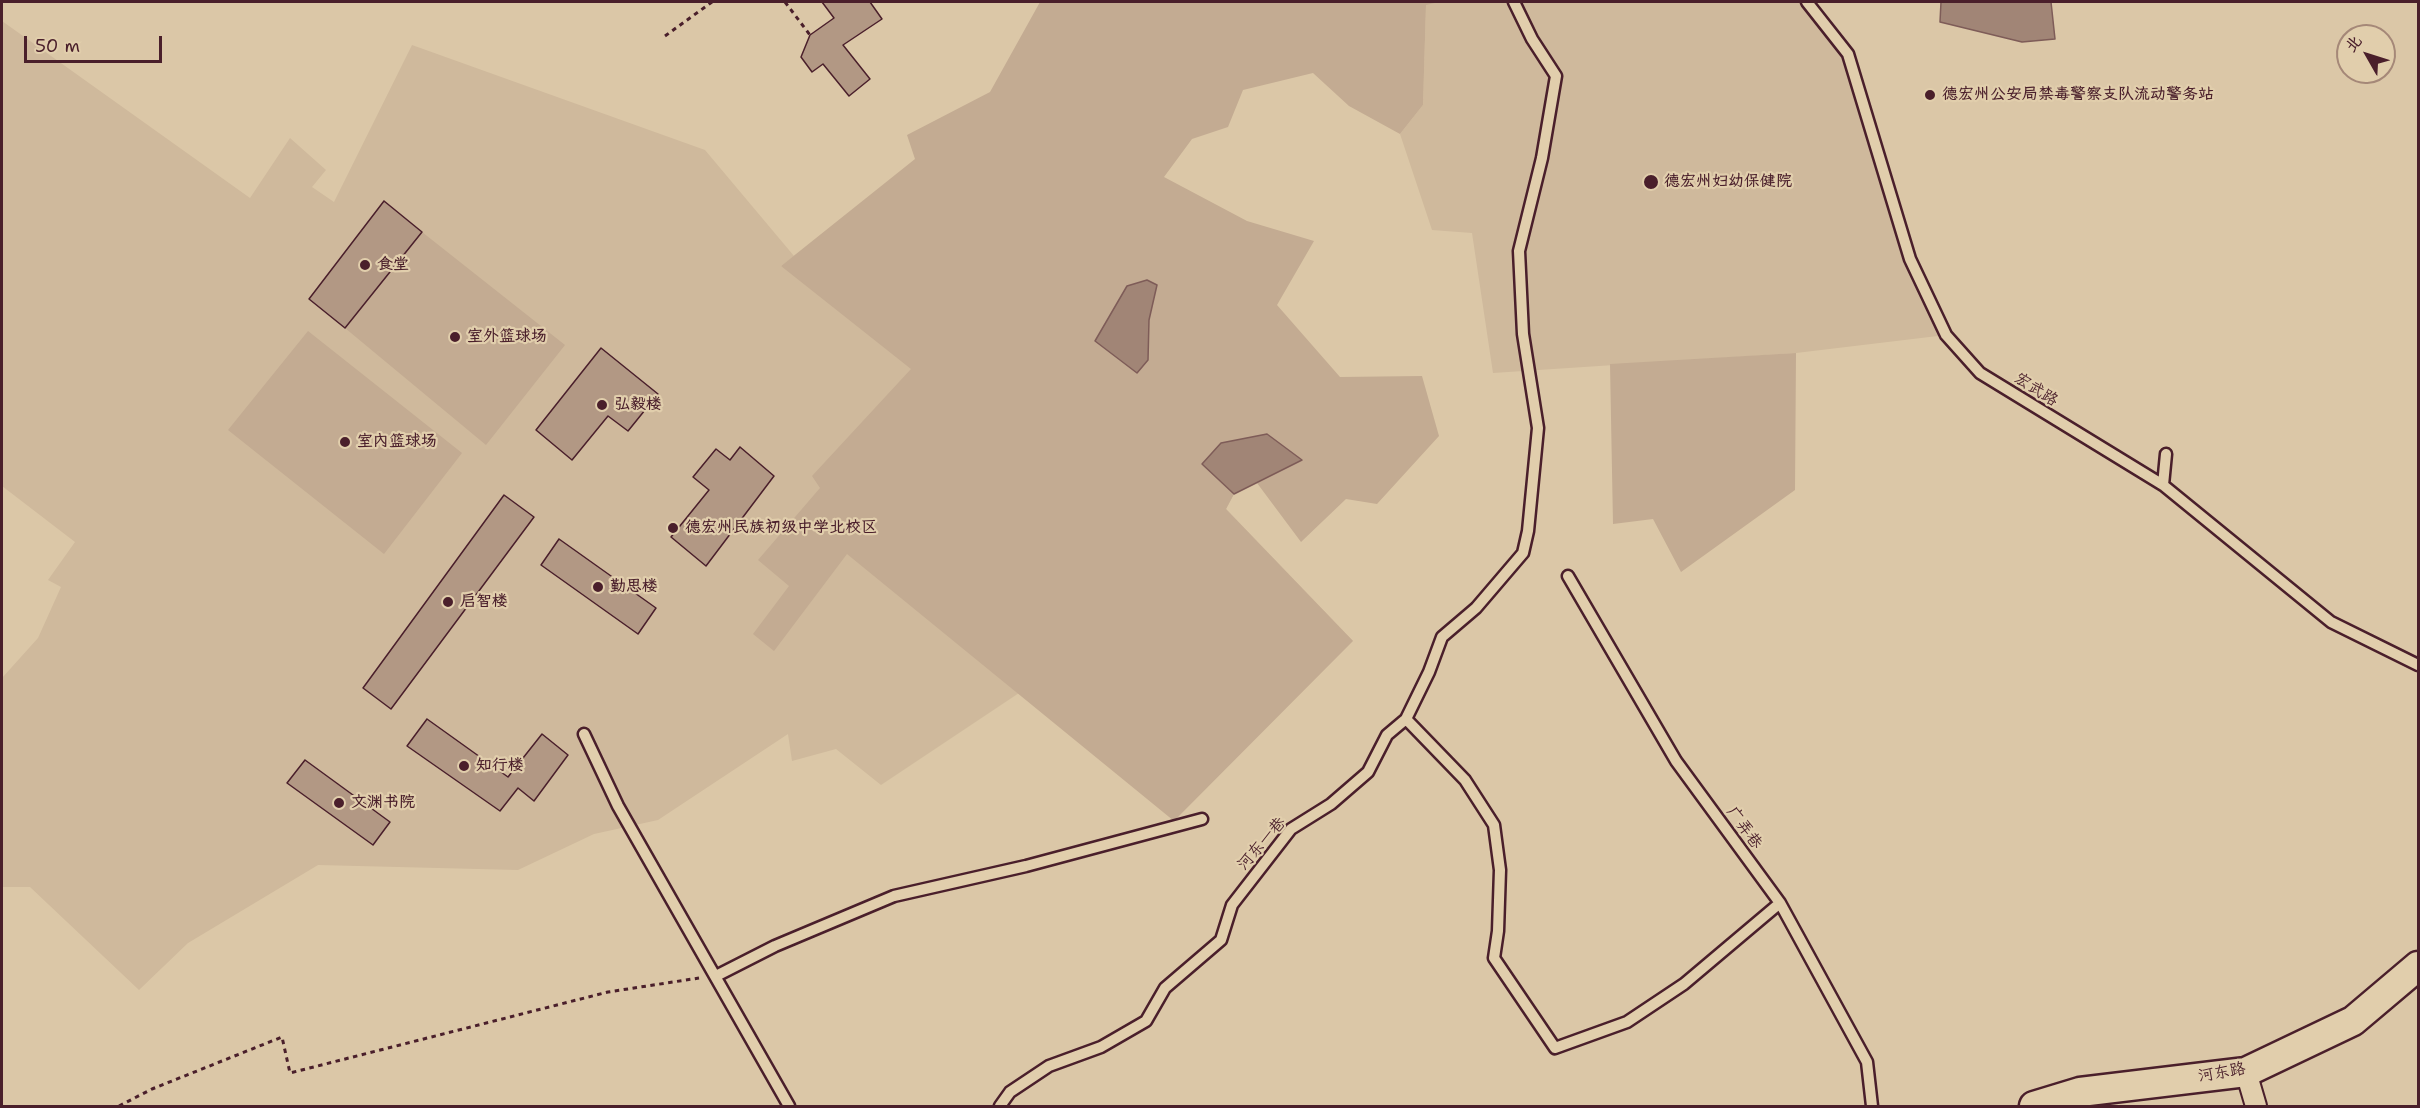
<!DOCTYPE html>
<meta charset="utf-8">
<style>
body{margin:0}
#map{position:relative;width:2420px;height:1108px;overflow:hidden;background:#dbc7a7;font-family:"Shantell Sans","LXGW WenKai TC",sans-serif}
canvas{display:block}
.frame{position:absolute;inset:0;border:3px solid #4a1f2b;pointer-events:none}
.north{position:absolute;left:2336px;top:24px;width:60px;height:60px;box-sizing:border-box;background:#e1ceac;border:2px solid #a58878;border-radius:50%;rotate:309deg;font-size:16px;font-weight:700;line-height:24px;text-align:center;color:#4a1f2b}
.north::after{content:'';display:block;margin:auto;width:21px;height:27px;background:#4a1f2b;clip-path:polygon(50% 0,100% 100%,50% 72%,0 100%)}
.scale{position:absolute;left:24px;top:36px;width:138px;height:27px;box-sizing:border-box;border:3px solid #4a1f2b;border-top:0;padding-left:8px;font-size:18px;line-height:21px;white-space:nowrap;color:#4a1f2b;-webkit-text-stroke:4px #e1ceac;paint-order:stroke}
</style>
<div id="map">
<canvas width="2420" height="1108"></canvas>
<div class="frame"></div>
<div class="north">北</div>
<div class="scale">50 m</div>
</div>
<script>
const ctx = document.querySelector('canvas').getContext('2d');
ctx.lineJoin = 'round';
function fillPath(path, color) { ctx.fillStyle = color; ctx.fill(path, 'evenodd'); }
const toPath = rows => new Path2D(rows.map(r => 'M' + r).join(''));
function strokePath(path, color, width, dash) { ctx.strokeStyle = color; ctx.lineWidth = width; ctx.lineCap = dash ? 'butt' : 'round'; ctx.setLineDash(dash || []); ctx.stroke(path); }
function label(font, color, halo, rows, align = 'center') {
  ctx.font = font + ' "Shantell Sans","LXGW WenKai TC",sans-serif'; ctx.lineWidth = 4.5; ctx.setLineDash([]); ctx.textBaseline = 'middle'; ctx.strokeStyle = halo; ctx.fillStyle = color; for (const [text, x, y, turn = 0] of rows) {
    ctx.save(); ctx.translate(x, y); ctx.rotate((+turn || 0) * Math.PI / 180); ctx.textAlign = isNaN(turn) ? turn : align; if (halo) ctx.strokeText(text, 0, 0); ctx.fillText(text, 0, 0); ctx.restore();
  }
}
const built = toPath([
 [1439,2,1807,2,1848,54,1910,259,1946,335,1796,353,1493,373,1472,233,1432,230,1400,134,1423,105,1426,4],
 [2,21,250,198,290,138,326,170,312,187,334,202,412,45,705,150,794,256,781,266,1074,343,1234,494,1226,509,1353,641,1019,693,881,785,836,749,792,761,788,734,658,820,594,834,518,870,318,865,188,943,139,990,30,887,2,887,2,678,38,638,61,587,48,580,75,542,2,486]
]);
const green = toPath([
 [1040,2,1439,2,1426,5,1423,105,1400,134,1349,106,1313,73,1243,90,1228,127,1192,139,1164,177,1247,221,1314,241,1277,305,1340,377,1422,376,1439,436,1377,504,1346,499,1301,542,1257,483,1301,459,1267,434,1203,464,1234,494,1226,509,1353,641,1174,821,847,554,774,651,753,634,789,586,758,560,820,488,812,476,911,369,781,266,915,159,907,135,990,92],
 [422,232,565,345,486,445,345,328],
 [308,331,462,453,384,554,228,430],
 [1796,353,1795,490,1681,572,1653,519,1613,524,1610,364]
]);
const water = toPath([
 [1941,2,2051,2,2055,39,2022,42,1940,22,1941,2],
 [1147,280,1157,285,1149,320,1148,360,1137,373,1095,341,1127,286,1147,280],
 [1267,434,1302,460,1234,494,1202,464,1221,443,1267,434]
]);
const building = toPath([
 [822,2,870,2,882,19,843,45,870,79,849,96,823,64,812,72,801,57,810,35,834,18,822,2],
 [384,201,422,232,345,328,309,299,384,201],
 [601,348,658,394,628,431,608,416,572,460,536,430,601,348],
 [740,447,774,476,706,566,671,537,709,490,693,477,716,449,730,460,740,447],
 [504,495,534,517,391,709,363,688,504,495],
 [559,539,656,608,638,634,541,565,559,539],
 [427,719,508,777,542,734,568,755,534,801,518,788,500,811,407,746,427,719],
 [305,760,390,822,373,845,287,783,305,760]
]);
const path = toPath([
 [785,2,810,35],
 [665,36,712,2],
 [119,1106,152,1089,282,1037,290,1073,608,992,699,978]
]);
const service = toPath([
 [1807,2,1848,54,1910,259,1946,335,1980,373,2163,485,2331,622,2418,665],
 [2163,485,2166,454],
 [1568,576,1676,761,1780,903,1867,1062,1872,1106],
 [1406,719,1465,780,1494,825,1500,870,1498,931,1494,958,1555,1048,1627,1022,1684,984,1780,903],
 [584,734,618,806,789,1106],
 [716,976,775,946,894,896,1026,866,1202,819],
 [1000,1106,1010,1092,1049,1066,1101,1047,1146,1021,1165,988,1221,940,1232,905,1291,829,1331,804,1368,772,1387,735,1406,719,1429,672,1442,637,1476,608,1523,553,1528,531,1538,428,1523,334,1519,251,1542,158,1556,76,1532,39,1514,2]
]);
const minor = toPath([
 [2246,1072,2256,1106]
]);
const secondary = toPath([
 [2034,1106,2080,1092,2246,1072,2353,1021,2418,966]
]);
const markers = [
 [1930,95,6,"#4a1f2b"],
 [1651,182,8,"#4a1f2b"],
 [365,265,6,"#4a1f2b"],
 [455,337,6,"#4a1f2b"],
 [602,405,6,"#4a1f2b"],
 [345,442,6,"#4a1f2b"],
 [673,528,6,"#4a1f2b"],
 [598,587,6,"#4a1f2b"],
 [448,602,6,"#4a1f2b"],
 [464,766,6,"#4a1f2b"],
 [339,803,6,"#4a1f2b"]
];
const poiNames = [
 ["德宏州公安局禁毒警察支队流动警务站",1942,95],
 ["德宏州妇幼保健院",1664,182],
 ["食堂",377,265],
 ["室外篮球场",467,337],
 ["弘毅楼",614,405],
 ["室内篮球场",357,442],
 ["德宏州民族初级中学北校区",685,528],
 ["勤思楼",610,587],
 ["启智楼",460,602],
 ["知行楼",476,766],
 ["文渊书院",351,803]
];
const streetNames = [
 ["宏武路",2036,390,32],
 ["广弄巷",1744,828,54],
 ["河东一巷",1262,844,-49],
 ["河东路",2222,1073,-10]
];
fillPath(built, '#cfb99c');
fillPath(green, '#c3ab92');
fillPath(water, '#a18576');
strokePath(water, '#7e5c58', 1.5);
fillPath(building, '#b29884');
strokePath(building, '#4a1f2b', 1.5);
strokePath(service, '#4a1f2b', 15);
strokePath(minor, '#4a1f2b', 24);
strokePath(secondary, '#4a1f2b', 33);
strokePath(path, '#4a1f2b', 3, [4.5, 4.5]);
strokePath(service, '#e1ceac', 10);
strokePath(minor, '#e1ceac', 20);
strokePath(secondary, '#e1ceac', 28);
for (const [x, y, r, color] of markers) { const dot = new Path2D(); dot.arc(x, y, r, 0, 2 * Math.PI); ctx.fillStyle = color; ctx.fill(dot); strokePath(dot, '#e1ceac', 2); }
label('bold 16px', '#4a1f2b', '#e1ceac', poiNames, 'left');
label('16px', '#4a1f2b', '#e1ceac', streetNames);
</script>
